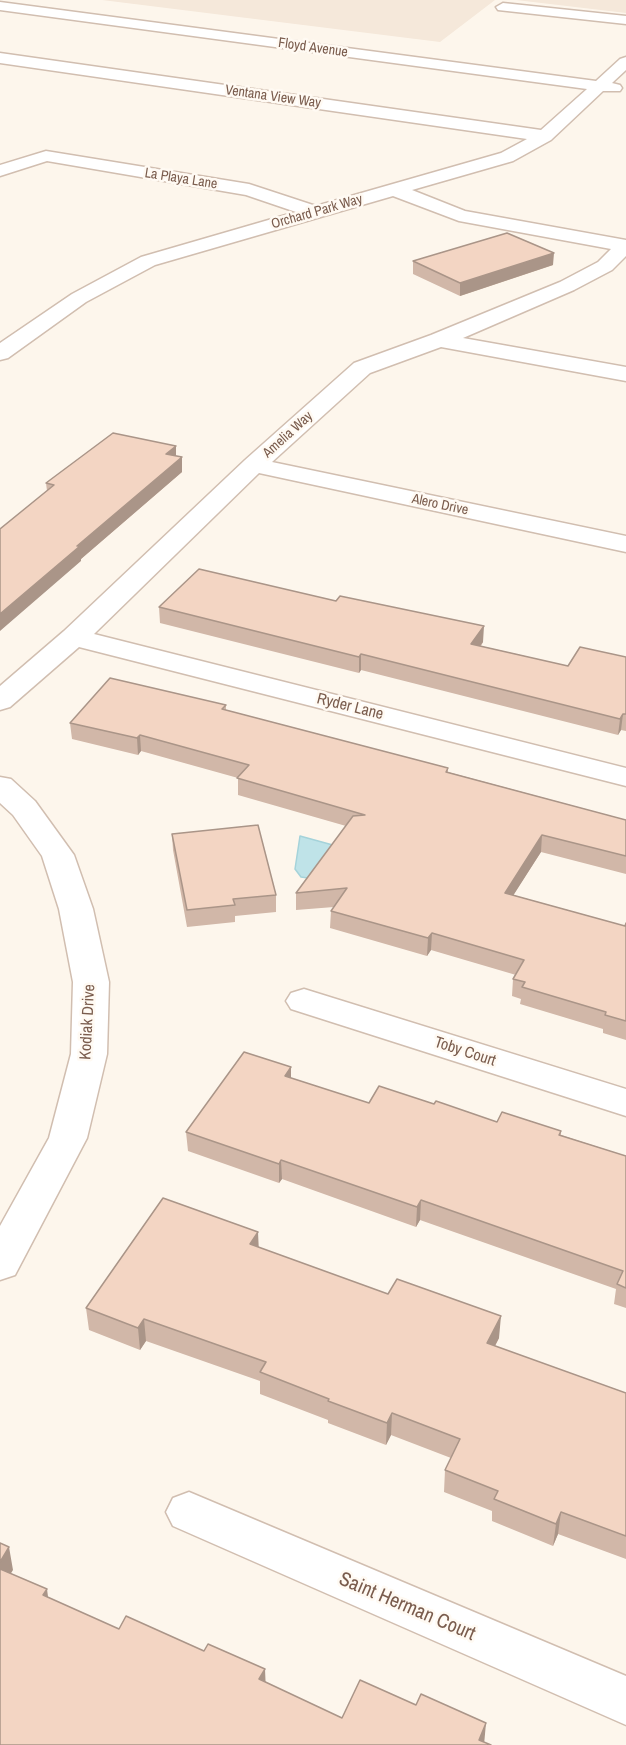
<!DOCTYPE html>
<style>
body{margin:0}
canvas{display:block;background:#fdf6ec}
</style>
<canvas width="626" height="1745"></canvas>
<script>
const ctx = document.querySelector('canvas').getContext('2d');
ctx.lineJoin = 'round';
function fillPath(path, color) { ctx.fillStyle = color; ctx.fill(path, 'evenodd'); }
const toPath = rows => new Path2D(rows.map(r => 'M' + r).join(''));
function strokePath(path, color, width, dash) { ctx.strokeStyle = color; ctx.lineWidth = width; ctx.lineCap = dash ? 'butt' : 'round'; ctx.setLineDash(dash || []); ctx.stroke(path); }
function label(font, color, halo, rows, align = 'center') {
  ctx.font = font + ' "Archivo Narrow",sans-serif'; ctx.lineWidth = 5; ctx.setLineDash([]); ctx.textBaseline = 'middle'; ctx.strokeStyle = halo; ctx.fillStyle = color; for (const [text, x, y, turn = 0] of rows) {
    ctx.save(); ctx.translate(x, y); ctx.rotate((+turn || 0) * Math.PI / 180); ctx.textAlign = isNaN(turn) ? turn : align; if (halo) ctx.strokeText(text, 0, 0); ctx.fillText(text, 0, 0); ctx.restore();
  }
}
const residential = toPath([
 [102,0,495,0,440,42],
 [516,0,626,0,626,13]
]);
const water = toPath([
 [300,836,340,847,315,879,301,877,295,869,300,836]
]);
const minor = toPath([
 [0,2,596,81,620,59,626,57,626,70,612,83,620,85,622,88,620,91,603,91,551,140,513,161,412,190,465,211,626,240,626,256,612,270,574,290,463,338,626,367,626,381,441,347,370,373,272,462,626,536,626,552,259,473,94,634,626,768,626,786,79,647,10,707,0,710,0,686,64,631,245,460,354,363,431,335,560,282,598,262,611,249,459,221,393,196,155,265,86,302,8,358,0,360,0,343,72,294,141,257,296,212,246,195,47,161,0,176,0,165,46,151,249,184,316,206,501,153,527,139,0,63,0,53,541,130,587,89,0,10,0,2],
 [503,3,626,16,626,24,498,10,496,7,503,3],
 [0,777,11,779,35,801,74,855,93,909,109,982,107,1054,87,1138,15,1275,0,1280,0,1226,49,1138,71,1054,73,982,59,909,42,856,13,815,0,803,0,777],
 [304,989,626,1089,626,1116,291,1009,286,1001,291,993,304,989],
 [189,1492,626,1676,626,1725,173,1526,166,1512,173,1498,189,1492]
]);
const wall = toPath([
 [413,261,553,265,460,296,413,274],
 [176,446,176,456,182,457,182,472,81,559,81,561,47,491,46,483],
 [159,607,483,642,481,646,568,666,626,657,626,731,621,730,618,735,361,670,359,673,160,623],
 [226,705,226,710,448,768,448,772,626,820,626,874,541,852,513,895,625,926,626,923,626,1040,603,1033,603,1029,520,1004,521,999,512,996,513,979,516,975,431,950,427,956,330,928,331,911,334,907,296,910,296,893,346,826,238,795,238,778,141,751,138,755,72,739,70,723],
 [172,834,276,895,276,912,235,916,235,922,187,927,173,850],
 [291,1078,369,1103,434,1104,497,1122,561,1131,561,1135,626,1156,626,1308,614,1304,616,1289,420,1220,416,1227,282,1179,279,1183,188,1151,186,1132],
 [258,1232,258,1247,499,1338,495,1346,626,1393,626,1559,558,1534,553,1546,492,1521,492,1511,444,1492,445,1470,451,1458,391,1435,386,1445,328,1423,328,1420,260,1394,260,1381,146,1341,140,1350,89,1330,86,1308]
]);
const shadedWall = toPath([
 [554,253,553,265,460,296,460,283],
 [176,446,176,460,166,454],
 [182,457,182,472,81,559,81,561,0,631,0,614,77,546],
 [484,626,483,642,470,659,471,644],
 [361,654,361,670,359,673,359,657],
 [623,714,621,730,618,735,620,719],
 [140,735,141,751,138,755,137,738],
 [542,835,541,852,504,910,505,893],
 [432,933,431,950,427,956,428,938],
 [291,1067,291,1086,285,1076],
 [281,1160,282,1179,279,1183,279,1164],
 [421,1200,420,1220,416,1227,417,1207],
 [258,1232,259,1253,250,1244],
 [501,1316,499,1338,485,1365,487,1343],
 [144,1319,146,1341,140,1350,138,1328],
 [392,1413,391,1435,386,1445,387,1423],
 [561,1512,558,1534,553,1546,556,1524],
 [9,1547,13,1570,0,1591,0,1562],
 [47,1589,50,1612,43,1595],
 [265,1669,266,1692,259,1679],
 [486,1723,484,1745,479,1740]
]);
const building = toPath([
 [507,233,554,253,460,283,413,261,507,233],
 [113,433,176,446,166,454,182,457,77,546,80,546,0,614,0,529,54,485,46,483,113,433],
 [199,569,336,601,340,596,484,626,471,644,568,666,580,647,626,657,626,714,623,714,620,719,361,654,359,657,159,607,199,569],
 [110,678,226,705,222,709,448,768,446,772,626,820,626,856,542,835,505,893,625,926,626,923,626,1021,605,1015,606,1012,522,987,525,982,513,979,524,960,432,933,428,938,331,911,347,888,296,893,353,816,365,815,237,778,249,765,140,735,137,738,70,723,110,678],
 [258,825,276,895,233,899,235,905,187,910,172,834,258,825],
 [244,1052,291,1067,285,1076,369,1103,379,1086,434,1104,436,1101,497,1122,502,1112,561,1131,559,1135,626,1156,626,1288,617,1284,623,1271,421,1200,417,1207,281,1160,279,1164,186,1132,244,1052],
 [163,1198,258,1232,250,1244,388,1294,397,1279,501,1316,487,1343,626,1393,626,1536,561,1512,556,1524,494,1499,498,1491,445,1470,460,1439,392,1413,387,1423,328,1401,329,1399,260,1372,266,1362,144,1319,138,1328,86,1308,163,1198],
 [0,1543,9,1547,0,1562,0,1543],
 [0,1569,47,1589,43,1595,119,1629,126,1616,204,1651,208,1644,265,1669,259,1679,342,1718,360,1680,416,1705,421,1694,486,1723,479,1740,491,1745,0,1745,0,1569]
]);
const farStreetnames = [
 ["Floyd Avenue",313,48,8],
 ["Ventana View Way",273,97,8],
 ["La Playa Lane",181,179,9],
 ["Orchard Park Way",317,212,-16],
 ["Amelia Way",288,435,-42],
 ["Alero Drive",440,505,12]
];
const streetNames = [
 ["Ryder Lane",350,707,14],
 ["Kodiak Drive",88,1022,-87],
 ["Toby Court",465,1052,18]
];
const nearStreetnames = [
 ["Saint Herman Court",407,1607,23]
];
fillPath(residential, '#f5e8da');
fillPath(water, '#bfe3e8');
strokePath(water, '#a5d3da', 1.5);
strokePath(minor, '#d1beb0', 3);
fillPath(minor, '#fff');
fillPath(wall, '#d1b7a8');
fillPath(shadedWall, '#aa9588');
fillPath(building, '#f3d5c3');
strokePath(building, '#aa9588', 1.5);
label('14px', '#7a5c4d', '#fffaf3', farStreetnames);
label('16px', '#7a5c4d', '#fffaf3', streetNames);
label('20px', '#7a5c4d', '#fffaf3', nearStreetnames);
</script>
